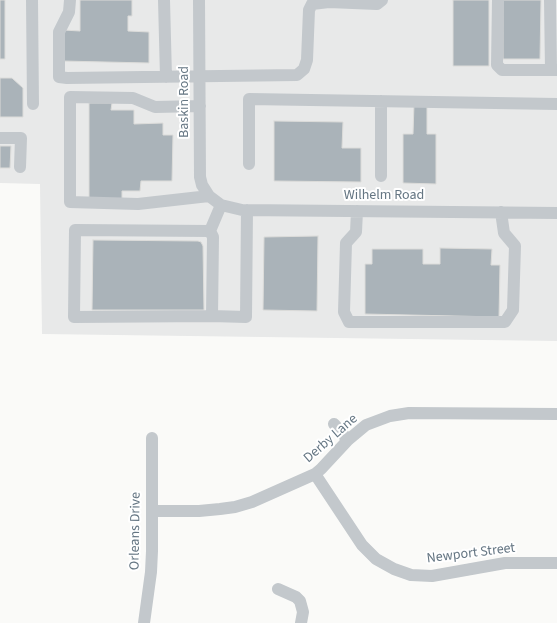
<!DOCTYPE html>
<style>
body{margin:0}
canvas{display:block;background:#fafaf8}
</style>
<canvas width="557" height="623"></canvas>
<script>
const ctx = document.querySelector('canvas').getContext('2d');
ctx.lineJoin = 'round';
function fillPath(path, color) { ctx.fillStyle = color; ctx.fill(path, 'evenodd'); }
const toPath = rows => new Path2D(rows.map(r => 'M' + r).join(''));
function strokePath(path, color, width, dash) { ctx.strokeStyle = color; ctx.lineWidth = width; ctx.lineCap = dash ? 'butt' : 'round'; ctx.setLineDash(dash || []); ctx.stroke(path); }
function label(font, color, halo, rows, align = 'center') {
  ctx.font = font + ' "Source Sans 3",sans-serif'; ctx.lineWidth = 4; ctx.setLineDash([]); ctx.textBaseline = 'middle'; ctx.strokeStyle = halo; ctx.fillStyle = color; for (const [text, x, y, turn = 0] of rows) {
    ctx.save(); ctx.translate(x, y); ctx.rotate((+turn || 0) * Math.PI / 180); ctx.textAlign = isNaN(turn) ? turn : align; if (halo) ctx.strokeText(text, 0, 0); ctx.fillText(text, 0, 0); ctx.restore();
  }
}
const built = toPath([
 [0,0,557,0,557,341,42,334,40,184,0,183]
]);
const building = toPath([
 [0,0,5,0,5,59,0,59,0,0],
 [80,0,132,0,132,16,128,16,128,31,149,32,149,63,62,61,63,30,80,31,80,0],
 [453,0,489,0,489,66,453,66,453,0],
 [503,0,541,0,540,59,503,59,503,0],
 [0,78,12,78,23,88,23,117,0,117,0,78],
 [89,103,112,103,111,110,134,110,134,124,163,123,163,135,173,135,172,181,141,181,140,191,122,191,122,199,89,199,89,103],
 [414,104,427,104,427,134,436,134,436,184,403,183,403,134,413,134,414,104],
 [274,121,343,122,342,148,361,148,361,182,274,181,274,121],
 [0,146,11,146,10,168,0,168,0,146],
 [318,236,317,311,263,310,264,237,318,236],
 [93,240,198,241,201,242,203,246,204,310,92,310,93,240],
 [440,248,492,249,491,265,500,265,499,317,365,314,365,264,372,264,372,249,423,249,423,264,440,264,440,248]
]);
const minor = toPath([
 [32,0,33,104],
 [70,0,69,12,59,32,59,77,67,78,297,75,304,69,307,60,309,10,312,4,329,2,377,4,382,0],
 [164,0,166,77],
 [199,0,200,177,202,185,209,196,221,205,242,210,557,213],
 [498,0,497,65,502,70,557,70],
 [550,0,551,70],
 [381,101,381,176],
 [200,106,155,107,133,98,70,97,70,202,138,204,209,196],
 [0,138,21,138,20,167],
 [249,164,249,99,557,104],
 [357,211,356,232,346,243,344,312,349,322,505,322,513,310,515,246,504,233,501,212],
 [210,231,75,230,74,317,212,316,213,237,210,231,221,205],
 [212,316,246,317,247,210],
 [334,424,348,440],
 [315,474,362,545,376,559,394,569,411,575,432,576,505,563,557,563],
 [153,511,199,511,220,509,235,507,252,502,315,474,321,469,348,440,366,425,390,416,409,413,557,414],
 [278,589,296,597,300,601,303,612,301,623],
 [144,623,151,572,152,551,152,438]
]);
const streetNames = [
 ["Baskin Road",185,102,-90],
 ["Wilhelm Road",384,196],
 ["Derby Lane",331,439,-41],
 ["Orleans Drive",136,531,-89],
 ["Newport Street",471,554,-7]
];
fillPath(built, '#e8e9e9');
fillPath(building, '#aab3b9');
strokePath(building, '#dcdcda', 1);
strokePath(minor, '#c3c8cc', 12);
label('14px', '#657683', '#fff', streetNames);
</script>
